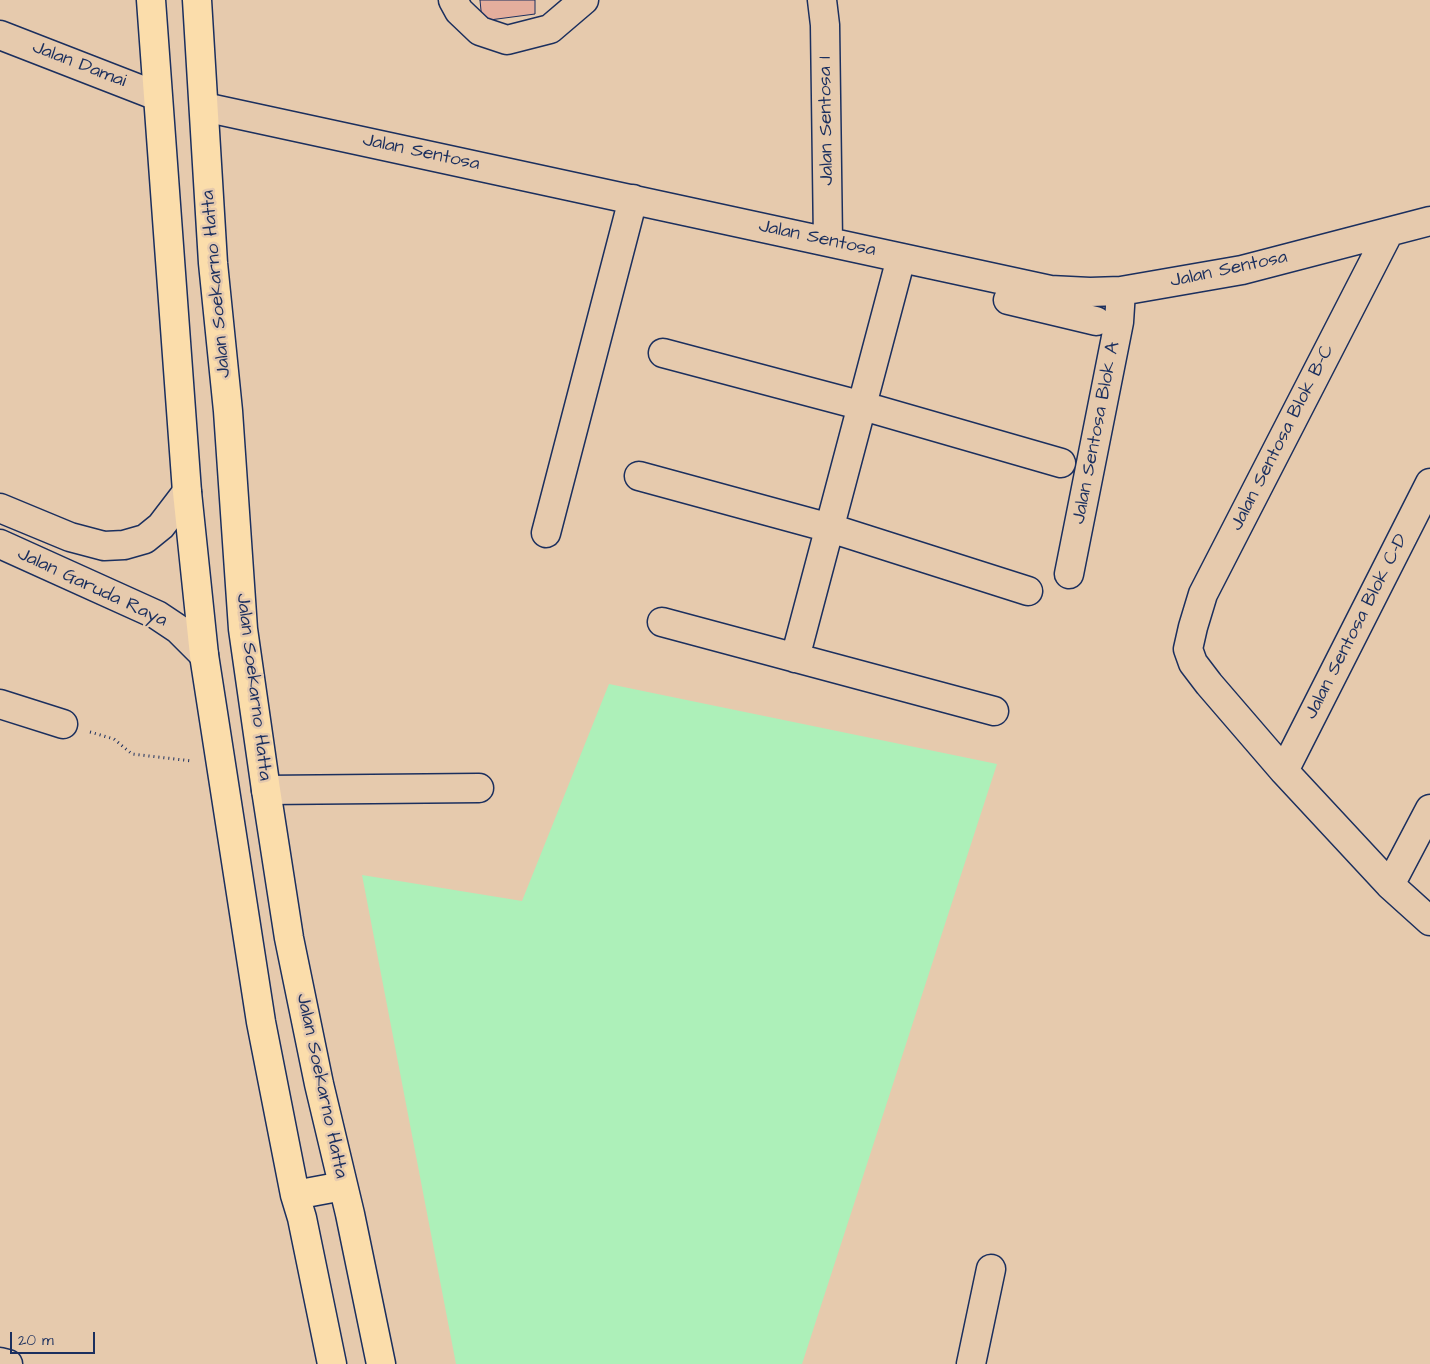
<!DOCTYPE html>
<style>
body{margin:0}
#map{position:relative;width:1430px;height:1364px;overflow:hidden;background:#e6caad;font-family:"Architects Daughter",sans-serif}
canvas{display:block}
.scale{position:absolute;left:10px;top:1332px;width:85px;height:22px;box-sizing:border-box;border:2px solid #1b2f5e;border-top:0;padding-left:6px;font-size:15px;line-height:18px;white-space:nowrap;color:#1b2f5e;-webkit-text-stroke:4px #e6caad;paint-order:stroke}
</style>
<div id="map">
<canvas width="1430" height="1364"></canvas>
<div class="scale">20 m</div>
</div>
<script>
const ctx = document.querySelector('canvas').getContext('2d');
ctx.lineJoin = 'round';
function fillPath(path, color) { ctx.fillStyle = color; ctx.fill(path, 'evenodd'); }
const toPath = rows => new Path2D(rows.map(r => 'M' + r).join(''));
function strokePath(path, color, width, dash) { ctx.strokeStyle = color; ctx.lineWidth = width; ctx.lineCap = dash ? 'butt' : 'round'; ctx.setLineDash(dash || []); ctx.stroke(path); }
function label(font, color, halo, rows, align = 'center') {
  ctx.font = font + ' "Architects Daughter",sans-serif'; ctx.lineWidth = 5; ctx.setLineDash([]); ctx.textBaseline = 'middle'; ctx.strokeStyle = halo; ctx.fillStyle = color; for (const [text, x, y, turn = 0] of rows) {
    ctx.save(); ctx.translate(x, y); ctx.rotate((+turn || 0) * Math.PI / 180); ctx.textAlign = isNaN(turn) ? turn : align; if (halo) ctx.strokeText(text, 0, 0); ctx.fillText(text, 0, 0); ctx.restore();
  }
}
const green = toPath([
 [609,684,997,764,802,1364,456,1364,362,875,522,901]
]);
const building = toPath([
 [480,0,535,0,535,14,482,21,480,0]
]);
const path = toPath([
 [90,732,114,739,132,754,192,761]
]);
const minor = toPath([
 [453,0,459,11,480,31,507,40,550,29,584,0],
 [822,0,825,25,828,241],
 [0,35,157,96],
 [204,107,1050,290,1090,292,1121,291,1242,270,1430,221],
 [1389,232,1203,594,1193,627,1188,649,1193,663,1209,684,1284,771,1390,885,1430,921],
 [1008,300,1096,321],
 [663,353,863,406,1061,463],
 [639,476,830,528,1028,591],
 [0,508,70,537,104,546,124,545,145,539,161,526,187,492],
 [546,533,633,199],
 [0,544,157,615,178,629,204,655],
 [1069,574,1119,322,1121,291],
 [662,622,994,711],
 [795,658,901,258],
 [0,704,63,724],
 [1284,771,1430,483],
 [266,790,479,788],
 [1390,885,1430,809],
 [0,1362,8,1364],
 [971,1364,991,1269]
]);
const major = toPath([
 [151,0,187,492,204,655,261,1022,295,1195,302,1218,332,1364],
 [197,0,213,263,228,411,243,629,266,790,289,938,319,1084,350,1214,381,1364],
 [295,1195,343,1186]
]);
const streetNames = [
 ["Jalan Damai",79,65,21],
 ["Jalan Sentosa 1",827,121,-91],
 ["Jalan Sentosa",421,153,12],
 ["Jalan Sentosa",817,239,12],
 ["Jalan Sentosa",1229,270,-12],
 ["Jalan Soekarno Hatta",217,284,-95],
 ["Jalan Sentosa Blok A",1097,433,-79],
 ["Jalan Sentosa Blok B-C",1283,438,-63],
 ["Jalan Garuda Raya",92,588,25],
 ["Jalan Sentosa Blok C-D",1357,627,-63],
 ["Jalan Soekarno Hatta",253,687,83],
 ["Jalan Soekarno Hatta",321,1086,78]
];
fillPath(green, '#adf0b9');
fillPath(building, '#e4ae9d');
strokePath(building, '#1b2f5e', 1);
strokePath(minor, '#1b2f5e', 31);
strokePath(major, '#1b2f5e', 31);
strokePath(path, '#1b2f5e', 3, [1, 4]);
strokePath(minor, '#e6caad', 28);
strokePath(major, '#fbddab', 28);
label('19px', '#1b2f5e', '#e6caad', streetNames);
</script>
